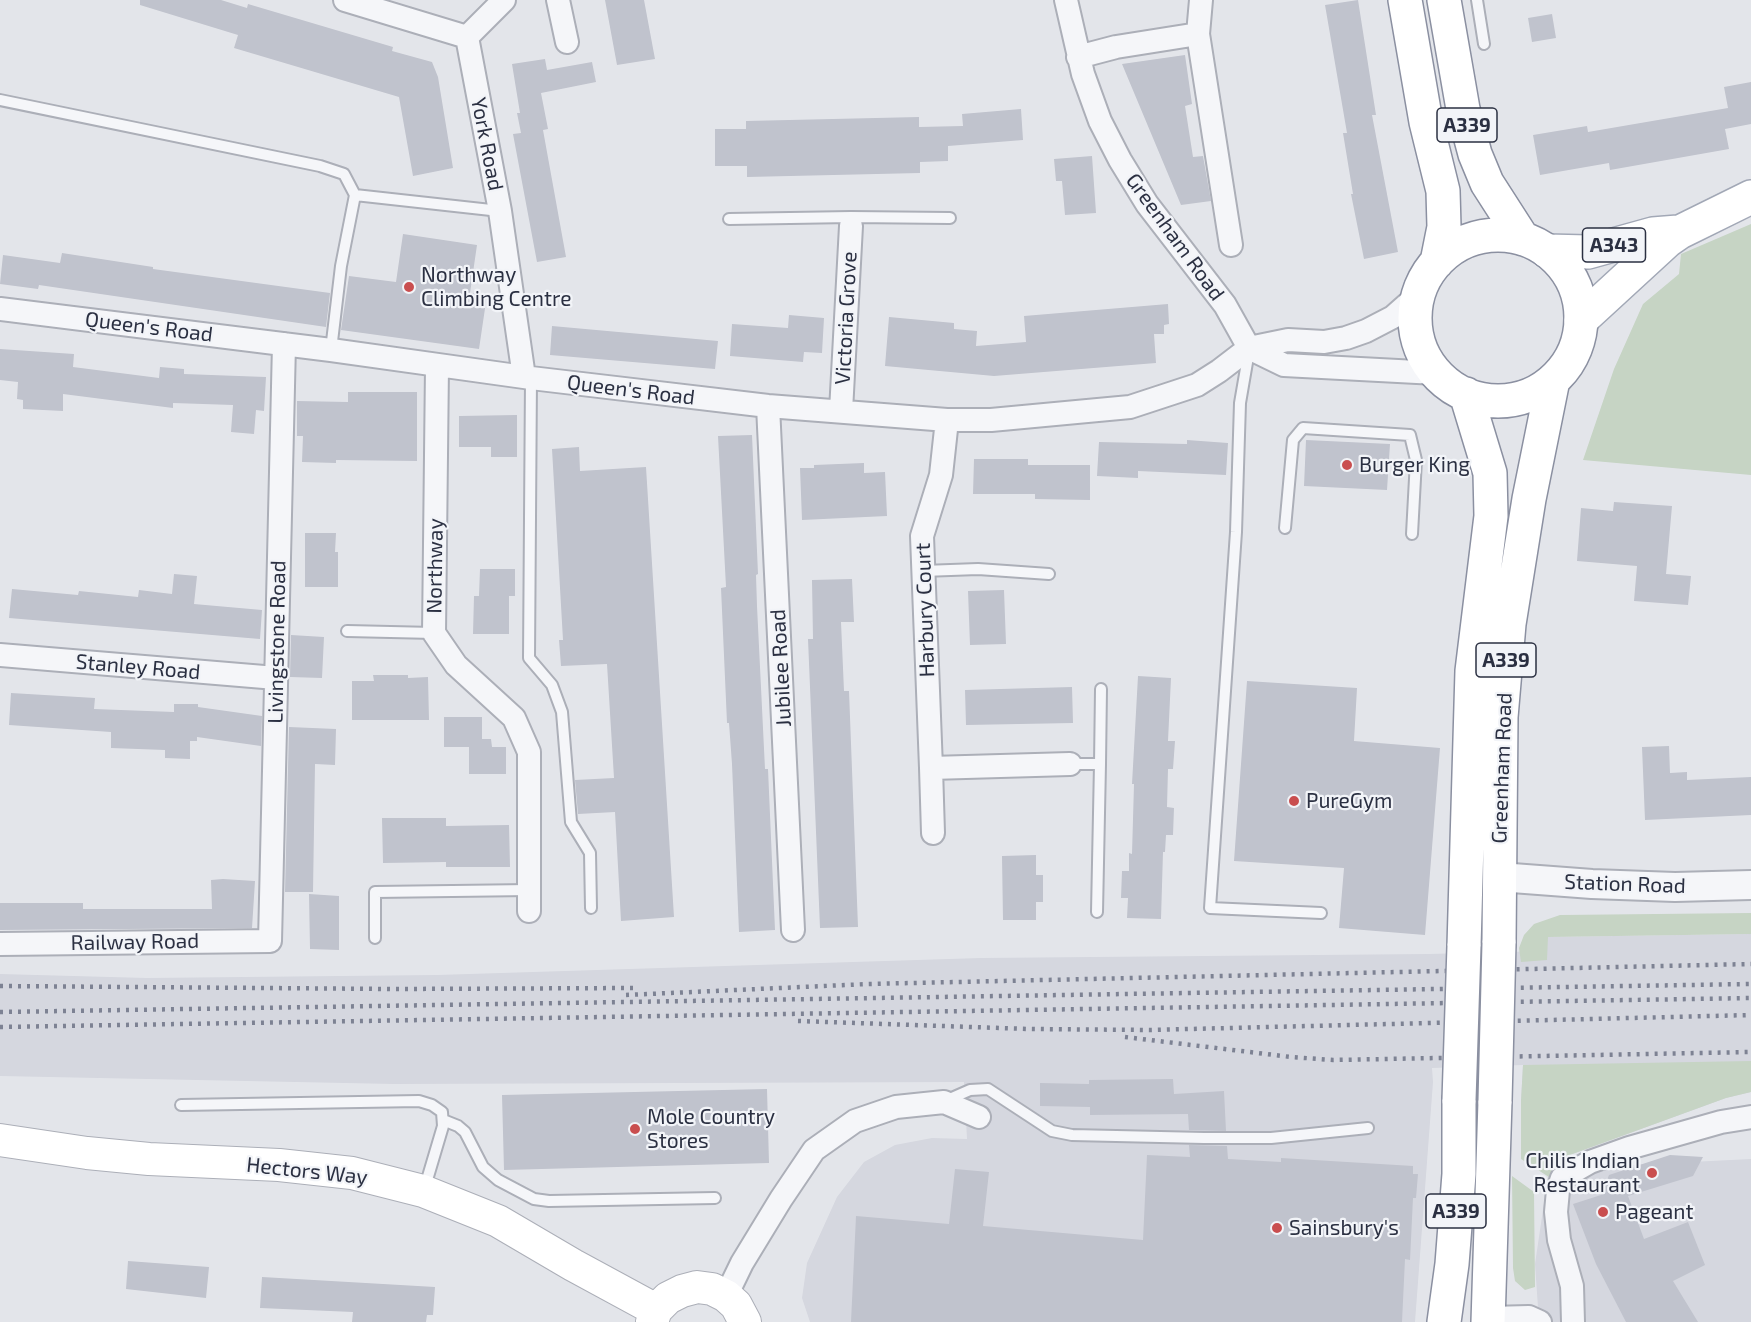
<!DOCTYPE html>
<style>
body{margin:0}
canvas{display:block;background:#e3e5ea}
</style>
<canvas width="1751" height="1322"></canvas>
<script>
const ctx = document.querySelector('canvas').getContext('2d');
ctx.lineJoin = 'round';
function fillPath(path, color) { ctx.fillStyle = color; ctx.fill(path, 'evenodd'); }
const toPath = rows => new Path2D(rows.map(r => 'M' + r).join(''));
function strokePath(path, color, width, dash) { ctx.strokeStyle = color; ctx.lineWidth = width; ctx.lineCap = dash ? 'butt' : 'round'; ctx.setLineDash(dash || []); ctx.stroke(path); }
function label(font, color, halo, rows, align = 'center') {
  ctx.font = font + ' "Exo 2",sans-serif'; ctx.lineWidth = 4.5; ctx.setLineDash([]); ctx.textBaseline = 'middle'; ctx.strokeStyle = halo; ctx.fillStyle = color; for (const [text, x, y, turn = 0] of rows) {
    ctx.save(); ctx.translate(x, y); ctx.rotate((+turn || 0) * Math.PI / 180); ctx.textAlign = isNaN(turn) ? turn : align; if (halo) ctx.strokeText(text, 0, 0); ctx.fillText(text, 0, 0); ctx.restore();
  }
}
const built = toPath([
 [1751,934,1751,1092,1726,1098,1567,1156,1521,1101,1523,1065,1432,1068,1433,1082,1415,1322,810,1322,802,1298,807,1263,837,1197,864,1162,895,1145,932,1138,967,1139,964,1082,394,1084,0,1076,0,974,147,978,437,975,981,958,1428,954,1547,951,1547,937],
 [1751,1159,1751,1322,1539,1322,1535,1264,1549,1169]
]);
const green = toPath([
 [1751,224,1751,475,1583,460,1614,369,1643,304,1679,274,1681,254],
 [1751,913,1751,934,1548,937,1547,960,1521,962,1519,948,1524,935,1534,924,1560,915],
 [1751,1061,1751,1092,1726,1098,1567,1156,1552,1179,1521,1159,1521,1101,1523,1065],
 [1512,1176,1534,1192,1535,1287,1525,1290,1515,1281,1513,1268]
]);
const building = toPath([
 [140,0,221,0,247,8,248,4,393,47,392,51,432,62,438,77,453,168,413,176,399,97,234,48,238,35,140,5],
 [605,0,644,0,655,59,617,65],
 [1358,0,1376,115,1372,115,1398,252,1364,259,1351,194,1353,194,1343,133,1347,133,1325,5],
 [1552,14,1556,38,1532,42,1528,18],
 [1185,55,1192,104,1185,106,1193,157,1203,156,1211,201,1181,205,1122,64],
 [545,59,547,70,592,62,596,82,541,93,548,129,543,130,566,257,537,262,513,134,521,133,517,113,520,113,512,64],
 [1751,82,1751,124,1725,129,1729,149,1610,170,1609,163,1540,175,1533,135,1587,126,1588,132,1728,108,1724,87],
 [1021,109,1023,140,948,146,948,161,920,162,920,173,747,177,747,166,715,166,715,129,746,129,746,121,919,117,919,127,963,126,962,114],
 [1092,156,1096,213,1065,215,1062,181,1056,181,1054,159],
 [403,234,477,245,470,293,487,295,479,349,341,330,349,276,396,282],
 [62,253,153,267,153,269,330,293,326,327,39,285,38,289,0,284,3,255,60,263],
 [1168,304,1169,324,1164,325,1164,334,1154,334,1156,363,994,376,885,366,889,317,954,323,954,329,977,331,976,346,1026,342,1024,316],
 [789,315,824,318,822,353,804,352,803,362,730,356,732,324,788,328],
 [552,326,718,341,715,369,550,355],
 [0,349,74,354,73,367,159,378,160,367,184,369,184,374,266,377,264,411,256,410,254,434,231,432,233,405,173,403,173,408,63,394,63,411,23,409,23,400,17,399,18,382,0,380],
 [348,392,417,392,417,461,336,460,336,463,302,462,303,436,297,436,297,401,348,402],
 [517,415,517,457,491,457,491,447,459,447,459,416],
 [752,435,758,574,756,575,757,606,765,769,768,769,775,930,739,932,732,764,729,723,727,723,721,588,726,587,718,436],
 [1187,440,1228,443,1226,475,1138,471,1138,478,1097,476,1099,442,1187,444],
 [1306,440,1390,444,1387,490,1304,486],
 [579,447,580,471,646,467,674,917,621,921,615,812,578,814,575,780,614,778,607,664,561,666,559,640,563,640,552,449],
 [974,459,1028,459,1028,465,1090,465,1090,500,1035,499,1035,494,973,494],
 [864,463,864,473,885,472,887,516,802,520,800,468,814,468,814,465],
 [1614,502,1672,506,1666,574,1691,576,1688,605,1634,601,1637,566,1577,561,1581,508,1613,511],
 [305,533,336,533,335,552,338,552,338,587,305,587],
 [480,569,515,569,515,596,509,596,509,634,473,634,474,596,479,596],
 [174,574,197,576,194,604,262,610,260,639,9,618,12,589,78,595,79,591,138,597,139,590,172,594],
 [852,579,854,622,841,622,844,691,849,691,858,927,820,928,808,639,813,639,812,580],
 [1004,590,1006,644,970,645,968,591],
 [291,635,324,637,322,678,290,677],
 [373,675,408,675,408,678,428,677,429,720,352,720,352,681,374,681],
 [1138,676,1171,678,1168,741,1175,741,1173,769,1168,769,1167,807,1174,808,1173,835,1166,835,1165,852,1163,852,1161,919,1127,918,1128,898,1121,898,1122,871,1129,871,1129,853,1132,854,1134,784,1132,784],
 [1247,681,1357,688,1354,741,1440,748,1425,935,1339,928,1344,868,1234,861],
 [1072,687,1073,723,966,725,965,690],
 [11,693,95,698,94,709,174,712,174,704,198,704,198,707,262,716,261,746,197,737,197,741,190,741,190,759,165,758,165,750,111,748,111,732,9,725],
 [444,717,482,717,482,739,491,739,492,747,506,747,506,774,469,774,469,747,444,747],
 [289,727,336,729,335,765,315,764,313,892,285,892],
 [1669,746,1670,773,1687,772,1687,780,1751,777,1751,815,1645,820,1642,747],
 [382,818,446,818,446,826,509,825,510,867,446,867,446,862,383,863],
 [1036,855,1036,875,1043,875,1043,902,1036,902,1036,920,1003,920,1002,856],
 [223,879,255,881,252,928,0,930,0,903,83,903,83,909,212,909,211,880],
 [309,894,339,896,339,950,310,949],
 [1173,1079,1174,1094,1224,1091,1226,1131,1189,1130,1188,1114,1090,1115,1090,1107,1040,1106,1040,1083,1089,1084,1089,1080],
 [767,1089,769,1163,504,1170,502,1095],
 [1189,1145,1227,1146,1228,1159,1281,1162,1281,1158,1413,1166,1413,1174,1418,1174,1416,1198,1413,1198,1410,1260,1405,1259,1402,1322,851,1322,856,1216,949,1224,955,1169,989,1172,983,1226,1143,1240,1147,1155,1190,1157],
 [1670,1155,1703,1157,1693,1176,1628,1196,1644,1239,1688,1222,1705,1265,1673,1281,1698,1322,1626,1322,1596,1264,1573,1204,1601,1195,1609,1175],
 [128,1261,209,1267,206,1298,126,1289],
 [262,1277,435,1287,433,1315,427,1315,426,1322,352,1322,353,1312,260,1308]
]);
const service = toPath([
 [1477,0,1484,44],
 [0,100,320,166,344,174,355,195,341,266,331,350],
 [355,195,500,211],
 [729,219,851,217,950,218],
 [1249,351,1240,403,1236,532,1210,908,1321,913],
 [531,378,529,658,552,685,562,712,571,822,590,853,591,908],
 [1285,528,1293,440,1303,428,1410,435,1416,460,1412,534],
 [923,571,978,569,1049,574],
 [347,631,434,633],
 [1070,764,1100,764,1097,912],
 [1100,764,1101,689],
 [375,938,375,892,530,890],
 [945,1101,970,1090,988,1089,1052,1131,1072,1135,1204,1138,1271,1138,1368,1128],
 [181,1105,419,1101,432,1105,442,1112,443,1126,424,1190],
 [443,1120,458,1126,465,1132,483,1167,498,1180,534,1199,549,1201,715,1198]
]);
const minor = toPath([
 [345,0,467,37],
 [558,0,567,42],
 [1066,0,1083,74,1100,121,1120,160,1147,204,1225,305,1249,348,1284,365,1436,373],
 [1201,0,1198,34,1231,245],
 [467,37,500,211,524,377],
 [467,37,504,0],
 [1078,57,1116,47,1198,34],
 [0,309,331,350,531,378,768,406,947,420,991,420,1130,407,1197,385,1219,371,1249,348,1288,340,1324,342,1346,338,1366,331,1393,317,1419,294],
 [437,366,434,633,456,665,514,718,529,752,529,911],
 [768,406,793,930],
 [841,411,851,226],
 [947,420,941,475,922,536,931,768,1070,764],
 [0,655,276,678],
 [931,768,933,833],
 [0,944,270,941,284,344],
 [726,1296,742,1263,781,1199,814,1150,855,1121,896,1107,944,1102,979,1117],
 [1489,1318,1529,1317,1540,1322],
 [1573,1322,1572,1286,1559,1240,1556,1212,1558,1190,1562,1178,1590,1162,1629,1148,1721,1122,1751,1117]
]);
const tertiary = toPath([
 [1499,877,1592,884,1675,887,1751,885]
]);
const secondary = toPath([
 [0,1140,87,1153,149,1159,279,1165,352,1173,423,1191,498,1221,573,1265,656,1310],
 [652,1322,656,1310,668,1298,682,1291,697,1287,712,1289,726,1296,736,1305,745,1322]
]);
const primary = toPath([
 [1547,251,1588,252,1653,234,1678,232],
 [1581,320,1667,241,1680,232,1751,197]
]);
const trunk = toPath([
 [1405,0,1426,122,1443,191,1444,227,1437,262],
 [1444,0,1463,109,1475,154,1487,183,1523,239],
 '1415 318a83 83 0 1 1 166 0a83 83 0 1 1-166 0Z',
 [1499,943,1501,717,1509,624,1529,499,1553,380],
 [1464,946,1472,671,1491,516,1490,473,1466,394],
 [1444,1322,1452,1264,1459,1174,1459,1100],
 [1488,1322,1495,1101]
]);
const rail = toPath([
 [0,986,394,989,636,988],
 [626,995,868,984,1751,964],
 [0,1012,1751,984],
 [798,1021,1029,1029,1149,1030,1751,1015],
 [0,1027,1751,998],
 [1125,1037,1291,1057,1333,1060,1751,1052]
]);
const trunkBridge = toPath([
 [1459,1100,1464,946],
 [1495,1101,1499,943]
]);
const markers = [
 [409,287,6,"#c94e4f"],
 [1347,465,6,"#c94e4f"],
 [1294,801,6,"#c94e4f"],
 [635,1129,6,"#c94e4f"],
 [1652,1173,6,"#c94e4f"],
 [1603,1212,6,"#c94e4f"],
 [1277,1228,6,"#c94e4f"]
];
const shields = [
 [1467,125,60],
 [1614,245,63],
 [1506,660,60],
 [1456,1211,60]
];
const shieldNames = [
 ["A339",1467,125],
 ["A343",1614,245],
 ["A339",1506,660],
 ["A339",1456,1211]
];
const streetNames = [
 ["York Road",487,144,79],
 ["Greenham Road",1175,237,54],
 ["Victoria Grove",846,318,-87],
 ["Queen's Road",149,327,7],
 ["Queen's Road",631,390,7],
 ["Northway",435,566,-89],
 ["Harbury Court",925,610,-92],
 ["Livingstone Road",277,642,-89],
 ["Stanley Road",138,667,5],
 ["Jubilee Road",781,668,-93],
 ["Greenham Road",1502,768,-88],
 ["Station Road",1625,884,2],
 ["Railway Road",135,942,-1],
 ["Hectors Way",307,1171,6]
];
const poiNames = [
 ["Northway",421,275],
 ["Climbing Centre",421,299],
 ["Burger King",1359,465],
 ["PureGym",1306,801],
 ["Mole Country",647,1117],
 ["Stores",647,1141],
 ["Chilis Indian",1640,1161,"right"],
 ["Restaurant",1640,1185,"right"],
 ["Pageant",1615,1212],
 ["Sainsbury's",1289,1228]
];
fillPath(built, '#d5d7df');
fillPath(green, '#c6d4c4');
fillPath(building, '#c0c3cd');
strokePath(service, '#acafb8', 14);
strokePath(minor, '#acafb8', 26);
strokePath(tertiary, '#acafb8', 32);
strokePath(secondary, '#acafb8', 34);
strokePath(primary, '#a2a8b6', 36);
strokePath(trunk, '#8b90a1', 36);
strokePath(service, '#f5f6f9', 10);
strokePath(minor, '#f5f6f9', 22);
strokePath(tertiary, '#f5f6f9', 28);
strokePath(secondary, '#fff', 32);
strokePath(primary, '#fff', 33);
strokePath(trunk, '#fff', 33);
strokePath(rail, '#7d8293', 4.5, [3, 6]);
strokePath(trunkBridge, '#8b90a1', 36, []);
strokePath(trunkBridge, '#fff', 33);
for (const [x, y, r, color] of markers) { const dot = new Path2D(); dot.arc(x, y, r, 0, 2 * Math.PI); ctx.fillStyle = color; ctx.fill(dot); strokePath(dot, '#f2f4f8', 2); }
for (const [x, y, w] of shields) { const box = new Path2D(); box.roundRect(x - w / 2, y - 17, w, 34, 4.5); ctx.fillStyle = '#f2f4f8'; ctx.fill(box); strokePath(box, '#2b3042', 1.5); }
label('bold 20px', '#2b3042', null, shieldNames);
label('21px', '#2b3042', '#f2f4f8', streetNames);
label('21px', '#2b3042', '#f2f4f8', poiNames, 'left');
</script>
